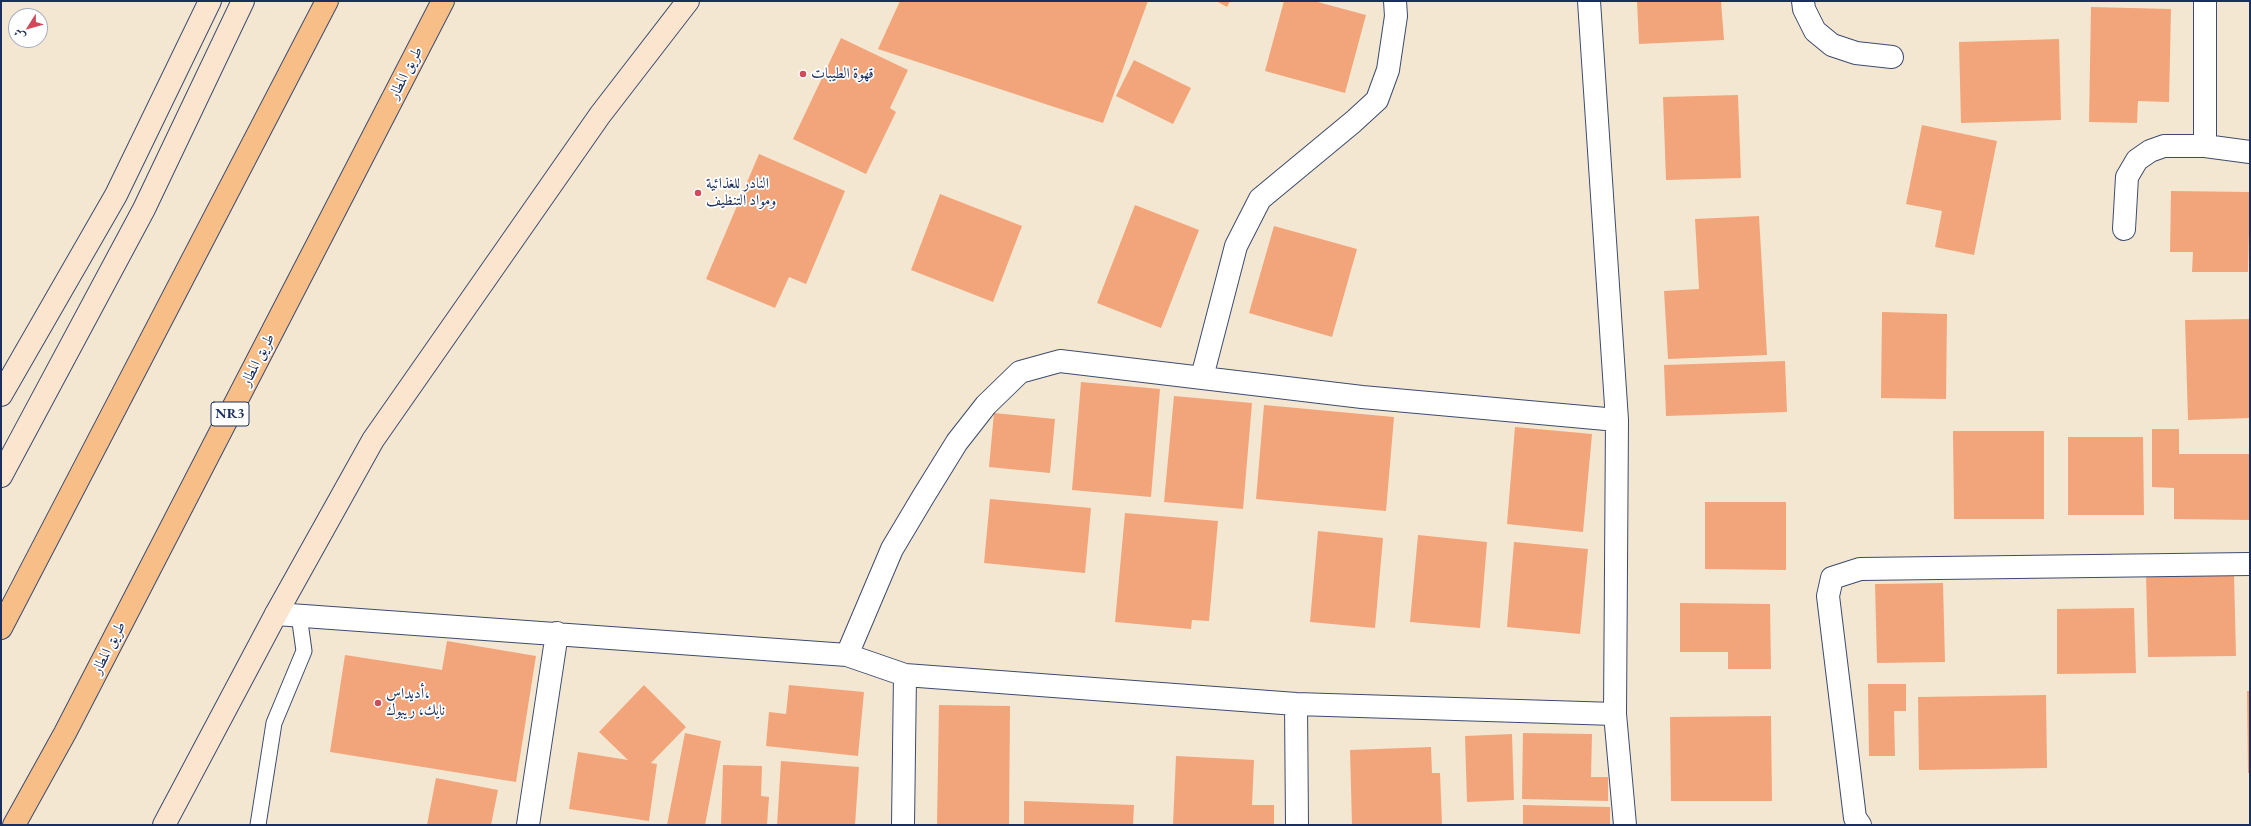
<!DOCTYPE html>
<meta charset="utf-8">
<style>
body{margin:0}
#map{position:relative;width:2251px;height:826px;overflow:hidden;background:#f4e7d1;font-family:"EB Garamond",Amiri,serif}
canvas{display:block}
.frame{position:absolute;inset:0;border:2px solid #1b2f5e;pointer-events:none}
.north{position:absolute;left:8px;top:8px;width:40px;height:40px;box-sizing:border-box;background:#fff;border:1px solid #a4acbf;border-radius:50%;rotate:233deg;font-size:11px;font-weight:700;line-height:16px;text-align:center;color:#1b2f5e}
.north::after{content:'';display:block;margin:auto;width:14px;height:18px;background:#d1495b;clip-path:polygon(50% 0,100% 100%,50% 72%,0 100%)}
</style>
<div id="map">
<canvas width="2251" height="826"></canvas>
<div class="frame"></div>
<div class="north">ش</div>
</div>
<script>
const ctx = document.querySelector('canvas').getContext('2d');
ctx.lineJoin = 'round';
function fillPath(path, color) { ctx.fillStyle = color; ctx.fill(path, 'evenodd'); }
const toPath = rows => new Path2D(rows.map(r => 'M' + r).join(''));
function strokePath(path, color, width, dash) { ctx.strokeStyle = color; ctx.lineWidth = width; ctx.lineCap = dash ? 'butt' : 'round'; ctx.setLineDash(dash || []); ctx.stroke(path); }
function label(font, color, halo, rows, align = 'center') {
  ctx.font = font + ' "EB Garamond",Amiri,serif'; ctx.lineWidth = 3.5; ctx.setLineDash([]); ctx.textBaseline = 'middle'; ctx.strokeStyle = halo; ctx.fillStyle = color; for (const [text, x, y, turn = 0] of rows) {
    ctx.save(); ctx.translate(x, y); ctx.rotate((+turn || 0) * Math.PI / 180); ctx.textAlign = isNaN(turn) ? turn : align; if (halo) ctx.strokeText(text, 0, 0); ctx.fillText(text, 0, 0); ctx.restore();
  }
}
const building = toPath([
 [900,1,1148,1,1103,123,878,49],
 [1216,1,1230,1,1227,7],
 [1284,1,1314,1,1366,15,1345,93,1265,71],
 [1637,1,1721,1,1724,40,1639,44],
 [2091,7,2171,9,2169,102,2138,101,2137,123,2089,122],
 [841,38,908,70,890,108,896,112,866,174,793,139],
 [2059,39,2061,120,1961,123,1959,42],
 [1134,60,1191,88,1173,124,1116,96],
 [1738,95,1741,178,1666,180,1663,97],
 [1922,125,1997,141,1974,255,1935,247,1942,211,1906,204],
 [759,154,845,191,806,284,789,277,775,308,706,279],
 [2171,191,2250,192,2248,272,2192,272,2193,252,2170,252],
 [940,194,1022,226,993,302,911,270],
 [1135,205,1199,230,1161,328,1097,303],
 [1759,216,1767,355,1668,359,1664,291,1699,289,1695,219],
 [1274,226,1357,249,1332,337,1249,313],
 [1882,312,1947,314,1946,399,1881,398],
 [2250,319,2250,418,2188,420,2185,320],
 [1785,361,1787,412,1666,416,1664,365],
 [1081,382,1160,389,1151,497,1072,490],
 [1174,396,1252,403,1243,509,1164,502],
 [1264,405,1394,417,1386,511,1256,499],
 [994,413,1055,419,1050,473,989,467],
 [1515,427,1592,434,1583,532,1507,524],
 [2152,429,2179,429,2179,454,2250,454,2250,520,2174,519,2174,488,2152,487],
 [1953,431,2044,431,2044,519,1954,519],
 [2068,437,2143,437,2144,515,2068,515],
 [990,499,1091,508,1085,573,984,563],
 [1705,502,1786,502,1786,570,1705,569],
 [1125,513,1218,521,1209,621,1192,620,1191,629,1115,622],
 [1318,531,1383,538,1375,628,1310,622],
 [1418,535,1487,542,1480,628,1410,622],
 [1514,542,1588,549,1580,634,1507,627],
 [2234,573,2236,656,2148,657,2146,574],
 [1943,583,1945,662,1877,663,1875,584],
 [1680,603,1770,604,1771,669,1728,669,1728,652,1680,652],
 [2134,608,2136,673,2057,674,2057,609],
 [447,641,536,656,516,782,330,752,345,655,442,670],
 [1868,684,1906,684,1906,711,1894,711,1895,756,1869,756],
 [644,685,686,727,651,763,657,764,649,821,569,809,578,752,628,760,599,732],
 [789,685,864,692,858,756,766,746,769,712,786,714],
 [2247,691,2250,691,2250,773,2248,773],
 [2046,695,2047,768,1919,770,1918,697],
 [939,705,1010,706,1009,825,937,825],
 [1771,716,1772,801,1671,801,1670,717],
 [685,733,721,741,705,825,667,825],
 [1523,733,1592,734,1591,777,1608,777,1608,801,1522,799],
 [1512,734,1514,800,1467,802,1465,736],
 [1431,747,1432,773,1440,773,1442,824,1352,825,1350,750],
 [1176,756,1254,760,1252,805,1274,805,1274,825,1173,825],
 [781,761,859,767,855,825,777,825],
 [723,765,762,766,761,796,769,797,767,825,721,825],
 [436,778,498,790,491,825,427,825],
 [1024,801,1134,805,1133,825,1024,825],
 [1523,805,1610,807,1610,825,1523,825]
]);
const lane = toPath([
 [258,825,274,723,304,651,299,615]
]);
const street = toPath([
 [1589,1,1617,420,1615,714,1625,825],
 [1803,1,1804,9,1815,31,1832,45,1856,53,1892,57],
 [2205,1,2205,146],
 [2124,229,2127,177,2137,160,2150,151,2164,146,2205,146,2250,152],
 [1202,377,1236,246,1260,199,1353,122,1377,100,1388,70,1396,16,1395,1],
 [276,614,847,655,905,675,1296,704,1615,714],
 [847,655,892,549,923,497,957,442,986,405,1020,372,1060,361,1362,397,1617,420],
 [1296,704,1297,825],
 [528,825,557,633],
 [903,825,905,675],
 [1860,825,1855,818,1828,596,1832,578,1860,569,2250,564]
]);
const secondary = toPath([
 [1,395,116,195,210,1],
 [1,476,144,209,243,1],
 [164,825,276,614,373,440,600,115,688,1]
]);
const highway = toPath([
 [1,628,327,1],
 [14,825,65,733,443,1]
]);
const markers = [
 [803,74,4,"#d1495b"],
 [698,193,4,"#d1495b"],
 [378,703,4,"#d1495b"]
];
const shields = [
 [230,414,38]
];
const shieldNames = [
 ["NR3",230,414]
];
const streetNames = [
 ["طريق المطار",406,73,-63],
 ["طريق المطار",258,360,-63],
 ["طريق المطار",109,648,-63]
];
const poiNames = [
 ["قهوة الطيبات",811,74],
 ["النادر للغذائية",706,184],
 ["ومواد التنظيف",706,201],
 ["أديداس،",386,694],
 ["نايك، ريبوك",386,711]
];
fillPath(building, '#f2a57b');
strokePath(lane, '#3c4b6f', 17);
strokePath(street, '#3c4b6f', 24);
strokePath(secondary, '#3c4b6f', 24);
strokePath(highway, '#3c4b6f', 24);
strokePath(lane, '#fff', 15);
strokePath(street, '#fff', 22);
strokePath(secondary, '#fce5cf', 22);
strokePath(highway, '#f7be87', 22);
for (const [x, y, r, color] of markers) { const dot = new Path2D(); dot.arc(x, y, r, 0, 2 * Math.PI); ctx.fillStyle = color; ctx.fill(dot); strokePath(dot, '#fff', 1.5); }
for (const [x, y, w] of shields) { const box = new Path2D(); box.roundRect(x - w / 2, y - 12, w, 24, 3); ctx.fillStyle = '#fff'; ctx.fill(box); strokePath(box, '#1b2f5e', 1); }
label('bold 14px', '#1b2f5e', null, shieldNames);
label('15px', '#1b2f5e', '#fff', streetNames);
label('15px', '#1b2f5e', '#fff', poiNames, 'left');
</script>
